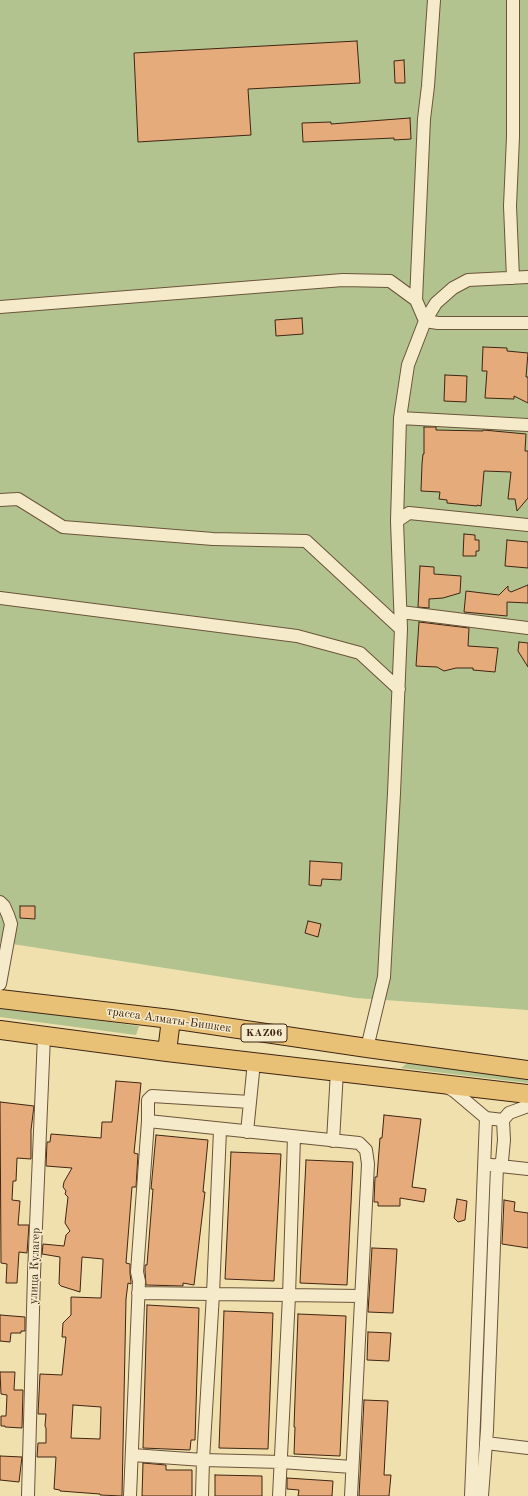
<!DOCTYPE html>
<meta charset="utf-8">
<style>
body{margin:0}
canvas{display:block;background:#efe0ad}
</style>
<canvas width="528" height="1496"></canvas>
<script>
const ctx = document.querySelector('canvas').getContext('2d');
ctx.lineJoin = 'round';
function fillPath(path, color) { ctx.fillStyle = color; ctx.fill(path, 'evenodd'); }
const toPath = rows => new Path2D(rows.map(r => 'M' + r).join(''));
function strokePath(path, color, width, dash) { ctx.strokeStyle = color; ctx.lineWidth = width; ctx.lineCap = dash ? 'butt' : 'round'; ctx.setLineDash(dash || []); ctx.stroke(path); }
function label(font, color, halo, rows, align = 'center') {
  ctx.font = font + ' "Old Standard TT",serif'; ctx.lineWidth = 3; ctx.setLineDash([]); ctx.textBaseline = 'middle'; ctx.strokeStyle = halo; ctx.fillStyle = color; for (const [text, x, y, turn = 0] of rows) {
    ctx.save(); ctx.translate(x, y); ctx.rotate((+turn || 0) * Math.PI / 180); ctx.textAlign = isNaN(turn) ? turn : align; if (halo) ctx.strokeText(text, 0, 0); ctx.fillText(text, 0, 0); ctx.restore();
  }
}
const green = toPath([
 [0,0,528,0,528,1010,356,998,0,942],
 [0,1007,139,1026,136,1035,0,1017],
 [409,1062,528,1076,528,1083,401,1068]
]);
const building = toPath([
 [357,41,360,83,248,89,251,135,138,142,134,53,357,41],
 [404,60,405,83,395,83,394,61,404,60],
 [410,118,411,139,394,140,394,138,303,142,302,123,331,122,331,124,410,118],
 [302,318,303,334,276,336,275,320,302,318],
 [483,347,507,348,507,351,528,353,526,377,528,377,528,403,514,396,514,399,485,398,487,371,482,371,483,347],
 [445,375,467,376,466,402,444,401,445,375],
 [424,427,436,427,436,430,483,431,483,430,526,434,525,451,528,451,528,498,517,511,515,499,508,499,511,472,484,471,481,506,477,505,477,506,447,503,447,500,439,499,440,492,421,491,422,464,423,454,424,454,424,427],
 [464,534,475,535,475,540,479,540,479,551,476,551,476,556,463,556,464,534],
 [507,540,528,542,528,568,505,566,507,540],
 [420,566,434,567,434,574,461,576,460,593,443,598,429,599,429,608,418,607,420,566],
 [528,585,528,603,507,602,507,616,464,612,466,591,499,595,508,586,508,590,511,592,528,585],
 [419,622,469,628,468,646,498,648,495,672,473,670,473,668,456,668,444,671,437,667,416,666,419,622],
 [519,642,528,643,528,667,518,651,519,642],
 [310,861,342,863,341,880,322,879,321,886,309,885,310,861],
 [20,906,35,906,35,919,20,918,20,906],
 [308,921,321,924,318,937,305,933,308,921],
 [116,1081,141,1083,134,1153,138,1154,136,1187,132,1187,126,1263,130,1264,130,1273,131,1282,131,1284,128,1283,126,1299,122,1496,100,1495,100,1494,60,1491,60,1490,54,1489,56,1457,37,1457,38,1443,46,1443,46,1428,45,1426,46,1414,38,1414,40,1374,62,1375,66,1337,62,1337,63,1323,71,1315,71,1297,101,1298,103,1262,103,1259,82,1257,80,1292,61,1286,59,1284,60,1257,42,1254,43,1244,64,1246,66,1235,70,1231,65,1223,68,1197,65,1194,66,1191,63,1187,64,1182,72,1168,46,1166,47,1142,50,1142,51,1134,101,1138,102,1122,112,1122,116,1081],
 [73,1405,101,1407,100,1439,71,1438,73,1405],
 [0,1102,34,1106,31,1130,31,1159,17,1158,16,1181,13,1181,12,1200,20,1201,18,1225,29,1225,27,1253,19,1252,17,1283,6,1283,7,1264,1,1263,0,1102],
 [384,1115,421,1119,412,1187,426,1189,424,1202,400,1198,400,1206,378,1206,378,1202,374,1202,375,1177,377,1177,380,1138,382,1138,384,1115],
 [156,1135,208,1140,203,1192,205,1192,194,1285,183,1283,183,1286,146,1285,145,1271,145,1265,147,1265,153,1189,151,1189,156,1135],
 [231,1152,281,1154,274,1281,225,1279,231,1152],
 [306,1160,353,1162,347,1285,300,1283,306,1160],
 [457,1199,467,1201,465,1220,458,1222,454,1218,457,1199],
 [504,1200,515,1202,514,1211,528,1213,528,1248,502,1244,504,1200],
 [372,1248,397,1249,393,1313,368,1312,372,1248],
 [147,1305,199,1308,195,1440,191,1440,190,1450,143,1448,147,1305],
 [224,1311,273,1313,268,1449,219,1448,224,1311],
 [298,1314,346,1316,340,1456,294,1454,295,1427,294,1427,298,1314],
 [0,1315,25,1317,25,1331,21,1331,21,1333,11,1333,10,1342,0,1341,0,1315],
 [368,1332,391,1333,389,1361,367,1360,368,1332],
 [0,1372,15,1372,14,1390,23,1390,22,1428,5,1427,5,1426,1,1426,1,1416,6,1416,7,1395,1,1394,0,1372],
 [364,1400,388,1401,384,1475,391,1475,389,1496,359,1496,364,1400],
 [0,1456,22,1457,19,1482,0,1480,0,1456],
 [143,1463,166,1465,166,1470,192,1470,192,1496,142,1496,143,1463],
 [215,1475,262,1476,262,1496,215,1496,215,1475],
 [287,1478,333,1481,332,1496,298,1496,299,1490,287,1489,287,1478]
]);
const minor = toPath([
 [513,278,510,206,513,137,513,0],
 [416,300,424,119,428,86,434,0],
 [0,307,343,280,390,281,416,300,425,321,438,323,528,323],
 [400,418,528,425],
 [0,500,18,499,63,527,213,539,306,541,401,629],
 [397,521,409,513,528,525],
 [0,598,297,636,360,653,399,689],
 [401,612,528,628],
 [0,902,4,906,8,915,11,924,0,984],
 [367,1048,384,977,394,793,401,629,397,521,400,418,408,365,425,321,436,303,453,288,468,280,528,277],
 [447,1087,454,1091,486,1118,503,1120,509,1113,528,1106],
 [148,1121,359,1143,366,1150,368,1164,351,1496],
 [247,1132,254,1062],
 [333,1141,337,1071],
 [491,1165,528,1169],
 [138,1293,361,1296],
 [486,1443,528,1448],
 [132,1455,203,1460,281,1462,352,1467],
 [28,1496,34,1274,44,1036],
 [130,1496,139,1281,137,1272,148,1121,148,1100,152,1096,250,1102],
 [202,1496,203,1460,213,1294,220,1130],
 [279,1496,289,1296,294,1137],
 [471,1496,486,1118],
 [482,1496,487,1430,497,1166,502,1161,504,1140,503,1120]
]);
const highway = toPath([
 [0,999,171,1019,367,1048,528,1070],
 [0,1030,167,1052,528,1094],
 [167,1052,171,1019]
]);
const shields = [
 [264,1033,46]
];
const shieldNames = [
 ["KАZ06",264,1033]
];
const streetNames = [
 ["трасса Алматы-Бишкек",169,1020,8],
 ["улица Кулагер",35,1266,-88]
];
fillPath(green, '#b2c38f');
fillPath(building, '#e6ab7b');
strokePath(building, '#3f2513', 1);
strokePath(minor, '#6b543a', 14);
strokePath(highway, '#3f2513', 20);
strokePath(minor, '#f5ebca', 12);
strokePath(highway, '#e8c076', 18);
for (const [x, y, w] of shields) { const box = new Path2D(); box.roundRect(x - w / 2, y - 9, w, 18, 3); ctx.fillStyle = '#f5ebca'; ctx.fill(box); strokePath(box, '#3f2513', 1); }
label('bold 11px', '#3f2513', null, shieldNames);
label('12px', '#3f2513', '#f5ebca', streetNames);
</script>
